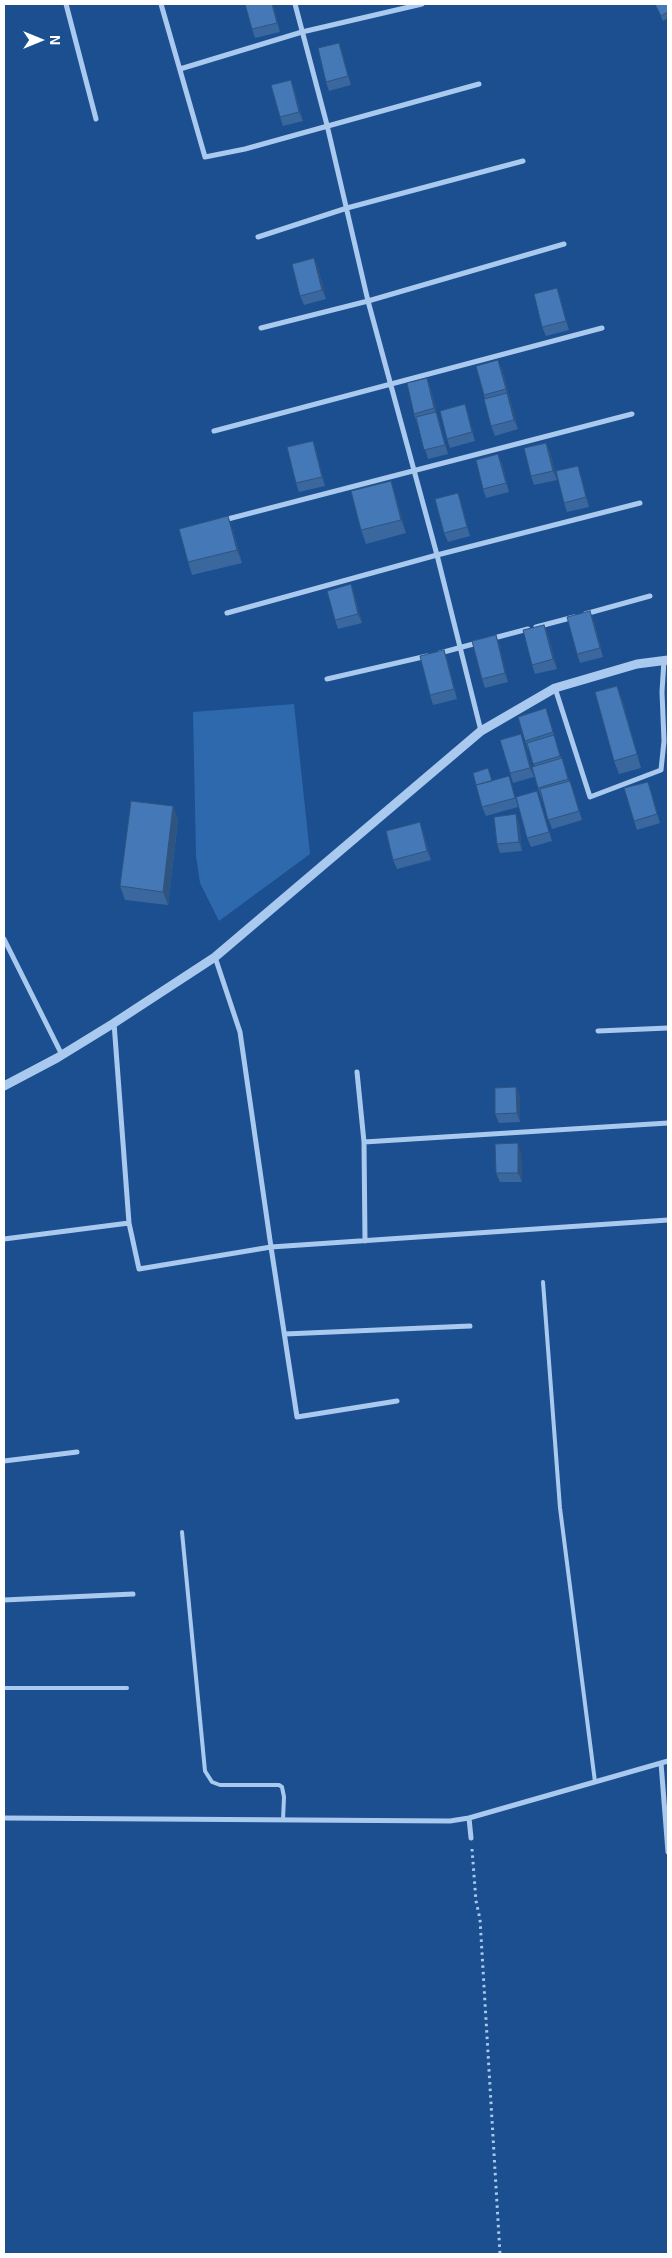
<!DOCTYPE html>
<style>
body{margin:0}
#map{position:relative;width:672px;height:2258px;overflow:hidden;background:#1b4f8f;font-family:"Exo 2",sans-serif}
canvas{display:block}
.frame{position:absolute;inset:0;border:5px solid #fff;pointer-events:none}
.north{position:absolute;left:15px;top:15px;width:50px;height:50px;-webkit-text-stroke:4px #1b4f8f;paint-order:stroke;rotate:90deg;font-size:14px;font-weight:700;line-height:20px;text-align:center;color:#fff}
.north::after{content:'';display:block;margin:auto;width:18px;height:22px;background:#fff;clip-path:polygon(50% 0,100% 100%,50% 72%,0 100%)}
</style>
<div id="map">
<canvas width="672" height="2258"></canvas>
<div class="frame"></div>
<div class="north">N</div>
</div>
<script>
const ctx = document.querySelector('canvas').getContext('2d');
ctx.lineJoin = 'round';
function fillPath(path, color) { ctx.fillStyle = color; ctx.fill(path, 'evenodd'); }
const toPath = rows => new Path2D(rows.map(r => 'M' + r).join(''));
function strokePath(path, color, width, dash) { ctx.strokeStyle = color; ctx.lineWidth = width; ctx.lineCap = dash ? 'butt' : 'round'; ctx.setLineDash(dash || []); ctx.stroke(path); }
const green = toPath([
 [294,704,310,854,219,921,200,883,196,856,193,712]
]);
const path = toPath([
 [472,1849,476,1901,480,1919,500,2254]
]);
const service = toPath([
 [543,1282,560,1508,595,1782],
 [182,1532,205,1771,212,1782,220,1785,279,1785,282,1787,284,1797,283,1820],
 [4,1688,127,1688]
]);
const minor = toPath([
 [66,4,96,119],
 [161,4,205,157,245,149,479,84],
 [295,4,327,125,368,301,437,555,481,731],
 [180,69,302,32,422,4],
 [258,237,347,208,523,161],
 [261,328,368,301,564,244],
 [214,431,602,328],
 [224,520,632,414],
 [227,613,437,555,640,503],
 [585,614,650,596],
 [536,627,574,617],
 [490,639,528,629],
 [440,653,477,643],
 [327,679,427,656],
 [555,688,590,797,661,770,664,741,662,692,664,660],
 [4,939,62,1055],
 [114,1023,129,1223],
 [598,1031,668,1028],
 [357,1072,364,1142,365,1241],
 [364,1142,668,1123],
 [4,1239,129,1223,139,1269,271,1247,240,1032,215,957],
 [285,1334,470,1326],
 [397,1401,297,1417,271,1247,668,1220],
 [4,1461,77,1452],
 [4,1600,133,1594],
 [661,1763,668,1852],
 [4,1818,450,1821,469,1818,471,1838],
 [469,1818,668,1761]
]);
const tertiary = toPath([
 [4,1086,57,1058,114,1023,215,957,481,731,555,688,637,664,668,660]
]);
const wall = toPath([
 [245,4,273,4,280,32,255,38,252,29],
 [655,4,667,4,668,6,668,18,663,21],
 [339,43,342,52,351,85,329,91,326,82],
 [294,89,303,121,283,126,280,117],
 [318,267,326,299,304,305,300,296],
 [557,288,560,297,569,330,546,336,542,327],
 [502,369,518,429,495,436,491,426,484,395],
 [427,378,430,387,448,454,428,459,414,414],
 [465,404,468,413,475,441,450,448,447,439],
 [313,441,316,450,325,486,299,492,296,483],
 [546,443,550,452,557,480,534,485,531,476],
 [502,463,509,492,486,498,483,489],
 [578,466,581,475,589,507,567,512,564,503],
 [391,481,395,494,406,533,366,544,361,530],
 [458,493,461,502,470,536,448,542,444,533],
 [233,530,242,563,192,575,188,562],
 [351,584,354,593,362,623,338,629,335,620],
 [594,621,603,657,580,663,577,654],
 [544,625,548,634,557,669,535,674,532,665],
 [496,635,499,644,508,682,485,688,482,679],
 [444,650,447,659,457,699,433,705,430,695],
 [622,699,641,768,619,774,614,761],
 [549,718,561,758,565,767,569,781,573,790,582,820,552,829,538,788,534,766,529,749,528,750,525,741],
 [524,743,534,777,513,783,510,773],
 [509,776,518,807,486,816,482,807,492,781],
 [537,791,552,841,531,847,527,838],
 [651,791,660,823,637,830,634,821],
 [173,806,178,820,168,905,125,900,120,886],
 [519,823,522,851,500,853,497,844],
 [423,831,431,860,397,869,393,860],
 [520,1096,520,1122,499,1123,495,1114],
 [521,1152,522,1182,500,1182,496,1173]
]);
const shadedWall = toPath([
 [272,4,273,4,280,32,277,23],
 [339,43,342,52,351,85,348,76],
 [291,80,294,89,303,121,299,112],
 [314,258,318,267,326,299,322,290],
 [557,288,560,297,569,330,566,321],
 [498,360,502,369,518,429,514,420],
 [427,378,430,387,448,454,434,408],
 [465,404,468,413,475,441,472,432],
 [313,441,316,450,325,486,322,477],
 [546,443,550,452,557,480,553,471],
 [498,454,502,463,509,492,506,483],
 [578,466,581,475,589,507,586,497],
 [391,481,395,494,406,533,401,520],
 [458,493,461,502,470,536,467,527],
 [228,516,233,530,242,563,237,550],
 [351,584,354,593,362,623,358,614],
 [590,611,594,621,603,657,600,648],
 [544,625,548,634,557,669,553,659],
 [496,635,499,644,508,682,505,673],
 [444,650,447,659,457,699,454,689],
 [617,686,622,699,641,768,637,754],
 [521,734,524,743,534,777,530,768],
 [648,782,651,791,660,823,657,814],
 [173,806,178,820,168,905,163,892],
 [516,814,519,823,522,851,519,842],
 [420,822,423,831,431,860,427,851],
 [516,1087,520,1096,520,1122,517,1113],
 [518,1143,521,1152,522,1182,518,1173]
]);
const building = toPath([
 [245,4,272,4,277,23,252,29,245,4],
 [655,4,667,4,668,6,668,12,661,16,655,4],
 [339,43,348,76,326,82,318,48,339,43],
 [291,80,299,112,280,117,271,85,291,80],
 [314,258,322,290,300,296,292,264,314,258],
 [557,288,566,321,542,327,534,294,557,288],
 [498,360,506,389,484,395,476,366,498,360],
 [427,378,434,408,414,414,407,383,427,378],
 [507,393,514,420,491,426,484,399,507,393],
 [465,404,472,432,447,439,440,411,465,404],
 [436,412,445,445,424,450,416,417,436,412],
 [313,441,322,477,296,483,287,447,313,441],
 [546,443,553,471,531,476,524,448,546,443],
 [498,454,506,483,483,489,476,460,498,454],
 [578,466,586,497,564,503,556,471,578,466],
 [391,481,401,520,361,530,351,491,391,481],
 [458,493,467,527,444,533,435,499,458,493],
 [228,516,237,550,188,562,179,529,228,516],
 [351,584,358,614,335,620,327,591,351,584],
 [590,611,600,648,577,654,567,617,590,611],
 [544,625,553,659,532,665,523,630,544,625],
 [496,635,505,673,482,679,472,641,496,635],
 [444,650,454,689,430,695,420,656,444,650],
 [617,686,637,754,614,761,595,692,617,686],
 [546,708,553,732,525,741,518,717,546,708],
 [521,734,530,768,510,773,500,740,521,734],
 [554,735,560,756,533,764,527,743,554,735],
 [562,758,568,779,538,788,532,767,562,758],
 [488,768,492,781,476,785,473,773,488,768],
 [509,776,515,798,482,807,476,785,509,776],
 [570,781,579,811,548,820,540,789,570,781],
 [648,782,657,814,634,821,624,788,648,782],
 [537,791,549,832,527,838,516,797,537,791],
 [131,801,173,806,163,892,120,886,131,801],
 [516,814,519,842,497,844,494,817,516,814],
 [420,822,427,851,393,860,386,831,420,822],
 [516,1087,517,1113,495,1114,495,1088,516,1087],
 [518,1143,518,1173,496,1173,495,1144,518,1143]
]);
fillPath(green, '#2e69ad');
strokePath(path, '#a9c9ee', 3, [2.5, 4]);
strokePath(service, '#a9c9ee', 4);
strokePath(minor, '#a9c9ee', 5);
strokePath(tertiary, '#a9c9ee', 9);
fillPath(wall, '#3a679d');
fillPath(shadedWall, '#305480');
fillPath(building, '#4478b7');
strokePath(building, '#305480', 1);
</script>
